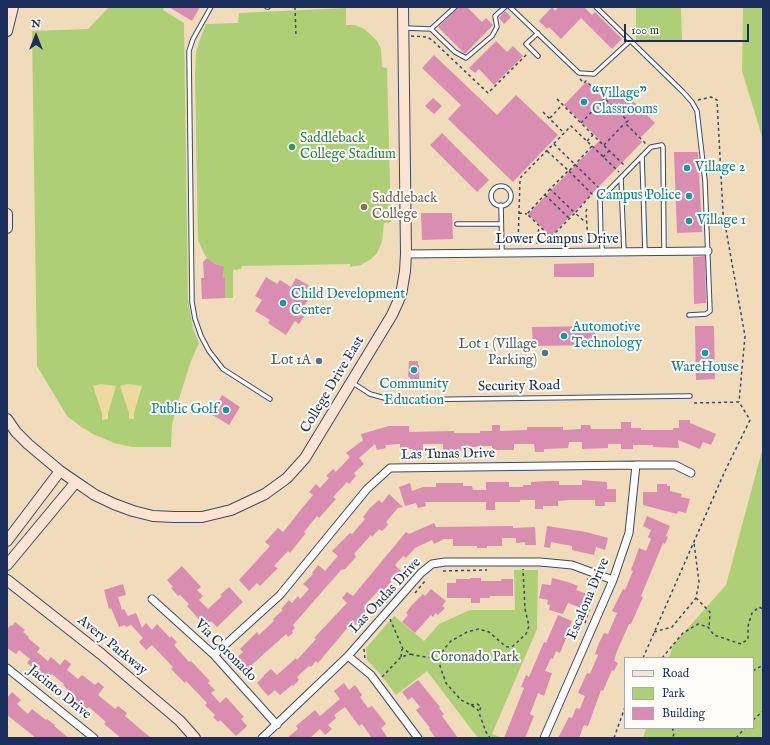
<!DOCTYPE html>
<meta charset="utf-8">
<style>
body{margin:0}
#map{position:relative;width:770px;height:745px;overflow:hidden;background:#f0dcbb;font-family:"IM FELL English",serif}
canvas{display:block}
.frame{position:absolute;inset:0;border:8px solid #1b2f5e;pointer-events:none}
.legend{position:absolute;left:624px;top:657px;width:130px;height:72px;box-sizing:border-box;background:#fdfcf7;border:1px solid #a3aaba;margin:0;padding:5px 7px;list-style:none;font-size:12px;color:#1b2f5e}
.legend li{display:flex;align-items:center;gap:8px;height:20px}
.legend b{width:20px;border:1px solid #a3aaba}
.north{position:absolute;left:16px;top:16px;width:40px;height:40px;-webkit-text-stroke:3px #fdfcf7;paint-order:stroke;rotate:0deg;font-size:11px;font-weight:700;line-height:16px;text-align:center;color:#1b2f5e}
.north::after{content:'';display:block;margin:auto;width:14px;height:18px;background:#1b2f5e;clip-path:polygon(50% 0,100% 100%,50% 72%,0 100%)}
.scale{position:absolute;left:624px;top:24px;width:125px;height:18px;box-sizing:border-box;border:2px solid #1b2f5e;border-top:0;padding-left:5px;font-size:12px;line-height:14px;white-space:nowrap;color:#1b2f5e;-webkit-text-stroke:3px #fdfcf7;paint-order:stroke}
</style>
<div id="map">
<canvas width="770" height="745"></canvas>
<div class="frame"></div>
<ul class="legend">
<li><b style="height:5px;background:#fde4d1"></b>Road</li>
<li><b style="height:11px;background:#afcf77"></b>Park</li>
<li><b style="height:11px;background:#d88db1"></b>Building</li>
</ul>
<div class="north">N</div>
<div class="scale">100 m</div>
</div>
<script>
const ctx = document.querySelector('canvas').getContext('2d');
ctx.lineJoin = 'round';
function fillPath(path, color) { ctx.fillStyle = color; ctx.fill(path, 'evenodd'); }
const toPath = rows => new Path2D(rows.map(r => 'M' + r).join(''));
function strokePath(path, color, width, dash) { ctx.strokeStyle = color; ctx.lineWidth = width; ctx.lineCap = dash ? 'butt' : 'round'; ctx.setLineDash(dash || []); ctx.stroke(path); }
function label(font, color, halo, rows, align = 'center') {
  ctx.font = font + ' "IM FELL English",serif'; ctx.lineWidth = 4; ctx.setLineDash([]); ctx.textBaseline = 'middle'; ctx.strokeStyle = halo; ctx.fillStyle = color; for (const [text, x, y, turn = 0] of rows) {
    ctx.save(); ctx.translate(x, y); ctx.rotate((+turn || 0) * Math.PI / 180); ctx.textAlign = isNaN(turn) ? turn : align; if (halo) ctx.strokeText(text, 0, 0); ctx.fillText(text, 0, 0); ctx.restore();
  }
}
const green = toPath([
 [109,7,164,7,163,10,184,23,188,299,193,329,199,343,191,361,177,405,172,425,171,447,132,447,114,443,93,434,80,426,67,416,37,366,32,31,88,29],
 [636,7,681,7,682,41,636,41],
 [743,7,763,7,763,140,742,71],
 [346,8,346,25,355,25,364,29,370,34,377,41,381,49,382,67,387,68,391,222,384,223,382,242,377,253,371,259,361,265,350,267,350,264,242,266,241,269,233,270,233,298,225,298,225,278,222,278,219,266,209,260,204,254,198,240,195,74,196,52,200,39,206,24,238,23,239,13],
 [763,447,763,738,643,738,646,728,753,728,753,658,669,658,673,645,726,585],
 [514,570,538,570,537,629,492,734,503,738,478,738,427,671,396,695,381,675,366,659,367,657,366,648,394,616,424,641,439,624,470,610,515,610]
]);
const sand = toPath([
 [101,384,116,386,108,413,108,419,102,420,102,413,93,386],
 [127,384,142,386,134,413,134,419,129,419,129,413,120,386]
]);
const building = toPath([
 [169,7,200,7,192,21],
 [458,7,467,7,482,22,486,18,493,25,465,54,438,27,457,9],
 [552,7,555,11,559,7,584,7,592,15,595,12,622,39,612,49,581,18,561,39,549,27,547,29,539,21],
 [505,11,511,17,504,24,499,18],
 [496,41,507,52,513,46,523,56,494,85,479,69,475,73,469,68],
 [434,55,497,115,516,95,558,135,513,182,448,119,461,105,422,68],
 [586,82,604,99,615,88,631,104,633,101,655,123,639,139,642,142,551,236,528,214,600,140,564,105],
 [433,98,442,106,434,114,425,106],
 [442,133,489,180,477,192,430,145],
 [674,152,698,152,702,232,677,233],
 [421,213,452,213,453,239,422,240],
 [705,256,706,303,694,304,693,257],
 [207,258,215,264,224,267,222,278,225,277,225,298,202,299,201,278,204,278,203,262],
 [594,263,594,277,554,277,554,264],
 [266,277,277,284,280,280,291,287,296,278,315,289,304,306,309,309,299,324,295,321,286,335,268,323,270,320,255,311,262,300,255,296],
 [595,326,595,345,533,346,532,327],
 [695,326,714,326,715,379,696,380],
 [409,361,418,361,418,365,419,365,419,380,410,380,410,377,408,377],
 [222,395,240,407,229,425,211,414],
 [679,420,690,420,690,423,716,434,711,445,703,442,700,449,678,440,679,448,653,447,653,445,633,445,633,449,621,449,621,444,608,444,608,448,582,449,582,442,569,442,568,448,544,449,544,452,535,452,534,444,514,444,514,450,492,450,492,446,477,446,477,447,469,447,469,450,443,451,443,444,423,444,423,453,413,453,413,449,400,449,400,444,385,445,386,448,377,450,375,444,359,458,364,464,354,473,356,476,349,484,347,482,333,497,336,499,319,518,317,516,304,532,306,533,297,544,290,553,288,551,274,566,278,568,260,586,257,583,249,591,239,580,270,546,265,542,278,528,283,532,288,526,299,512,313,495,309,492,316,484,320,488,329,478,326,476,333,469,336,472,350,457,346,453,359,443,363,441,361,434,389,426,409,426,409,432,454,431,454,433,480,433,480,431,492,431,492,425,500,425,500,431,527,430,527,427,563,427,563,430,581,429,581,425,590,425,591,429,621,429,621,422,631,422,631,428,641,428,641,430,673,430,673,428,679,428],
 [582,480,607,482,607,489,616,489,616,502,605,502,605,506,595,506,595,500,568,500,558,501,558,506,543,506,543,509,535,509,535,500,520,500,520,502,495,502,495,510,486,510,486,502,425,502,426,506,418,508,416,503,405,506,399,487,410,483,412,491,423,487,436,487,436,483,463,483,463,486,472,486,473,490,486,490,486,482,509,482,509,487,523,487,523,485,531,485,531,482,548,481,559,481,559,485,582,485],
 [657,484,667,484,667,486,670,486,670,491,682,494,681,497,690,499,686,513,678,511,677,514,643,505,643,492,657,492],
 [389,494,403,507,398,508,386,522,388,525,382,531,379,529,372,537,371,535,354,554,356,557,345,569,341,570,293,625,295,628,292,631,293,633,288,637,286,634,245,671,234,660,243,652,240,649,257,632,259,635,274,621,273,619,283,610,281,609,289,600,292,603,298,596,300,599,309,589,303,584,313,574,312,573,318,565,325,571,338,556,332,551,350,533,352,534,365,519,363,517,370,508,379,500,382,503],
 [647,516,670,526,666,536,668,537,665,544,663,543,641,596,643,597,631,624,629,624,617,651,614,661,618,663,614,671,612,670,603,691,601,690,588,726,584,725,579,738,558,738,569,717,572,718,576,708,580,709,585,696,578,693,587,673,590,674,598,655,595,654,599,643,604,633,608,634,617,613,612,611,623,589,625,590,633,571,631,570,639,548,646,551,651,539,648,537,651,530,643,526],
 [434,523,436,527,513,526,513,528,535,527,536,545,525,545,525,542,516,543,516,538,502,538,502,546,487,546,487,548,477,548,477,546,453,546,453,539,444,539,434,544,432,540,415,548,406,558,403,556,395,565,401,571,382,592,380,589,364,606,368,609,352,629,349,626,318,663,316,661,311,667,309,666,297,677,299,680,293,686,292,685,280,695,275,690,268,696,257,683,264,676,264,675,271,669,277,675,296,658,297,660,316,639,314,638,347,603,342,598,347,592,353,596,406,532,409,534],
 [547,526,586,532,608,538,605,550,596,547,594,555,572,550,572,546,551,542,550,548,544,547],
 [182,566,201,587,197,590,203,596,199,600,208,609,222,596,220,595,229,587,243,602,217,627,211,621,205,626,187,606,189,604,180,595,178,596,171,588,173,587,167,580],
 [470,578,481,578,481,581,502,581,501,579,513,579,513,596,490,596,490,598,480,598,480,603,471,603,471,598,447,598,447,583,456,583,456,579,470,579],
 [552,578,568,582,578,586,576,590,587,594,581,608,568,603,563,614,549,610,550,605,547,604,548,600,539,598,542,584,551,585],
 [123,584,126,595,118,597,122,610,124,609,128,616,136,613,142,628,146,623,152,630,157,624,170,638,171,636,177,642,174,645,189,662,191,661,210,681,208,683,215,690,211,693,220,703,226,697,244,717,241,719,247,726,236,736,220,720,218,722,213,717,215,715,205,705,207,703,186,681,185,683,171,669,173,667,152,645,146,650,139,642,143,638,131,625,126,627,125,625,119,627,111,608,109,609,104,590],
 [431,589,446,601,442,606,445,608,438,615,436,613,433,617,431,615,415,633,402,622,408,615,406,613,411,606,423,594,425,596],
 [558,615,572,621,569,629,570,629,560,653,556,651,553,659,551,658,545,671,552,673,544,696,538,693,530,714,534,716,525,738,504,738,524,688,521,687,526,675,529,677,544,642,546,643],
 [15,622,25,630,23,632,29,637,28,638,40,648,37,652,48,661,51,657,60,665,65,659,71,664,67,670,78,679,82,675,95,685,98,682,104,687,98,695,115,709,118,706,127,713,125,716,151,738,121,738,104,724,106,722,89,707,86,710,66,695,69,691,63,685,64,684,52,674,47,681,39,675,40,673,27,663,30,659,19,650,16,654,7,648,7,629,11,625,12,626],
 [418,680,440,707,439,708,444,714,442,716,458,738,436,738,429,729,430,728,416,710,420,707,412,697,408,700,402,692],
 [344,683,349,690,355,685,362,695,360,697,368,708,372,706,380,716,386,724,381,728,388,738,372,738,362,724,359,726,345,707,334,715,336,718,328,725,332,729,325,735,320,729,310,738,287,738,298,729,296,726,315,710,320,716,340,699,334,691],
 [12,692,21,700,17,704,28,714,32,709,46,720,47,719,55,725,54,726,69,738,36,738,7,715,7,698]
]);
const path = toPath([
 [295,7,296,36],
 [411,36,427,37,432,40,488,93,527,54],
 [580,79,584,83,586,81,628,121,625,123,646,144],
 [557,99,593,135],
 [698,100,711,97,717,100,723,213,745,336,739,402],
 [543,112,564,133],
 [550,118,562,105],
 [581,123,605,98],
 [587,141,593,135,624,165],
 [554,144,601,190],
 [604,145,625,123],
 [592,146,619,172],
 [603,157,609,151],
 [569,171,592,194,575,213,584,221,587,221],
 [550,189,527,214,551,237],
 [545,195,569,218],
 [587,209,586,211,588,241],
 [519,213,527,214],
 [555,241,551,237,575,213,550,189,569,170],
 [518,244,520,180,521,177,571,126,592,146,569,171,547,151],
 [537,244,539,226],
 [443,571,487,570],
 [415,593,425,581],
 [696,598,710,612,709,629],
 [390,619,403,649,413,655,439,659,444,649,451,641,467,632,479,629,489,632,504,645,507,647,513,646,526,634,529,626,525,609,523,569],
 [585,623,595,592,595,584,587,579],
 [654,632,672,627,696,598,699,582,694,543],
 [364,649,365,659],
 [401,657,402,649],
 [643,658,725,471,750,420,739,402,693,403,692,402],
 [662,658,683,633,698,624,708,627,714,635,741,644,748,639,748,626,752,613,759,607,763,609],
 [696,658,707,658],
 [439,659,440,666,446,683,461,700,471,705,478,710,486,732,490,738],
 [753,671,763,665],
 [382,677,401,657,411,654],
 [471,705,477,704,481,706,479,713],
 [753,720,763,711],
 [672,728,674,732,673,738],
 [614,738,625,707],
 [736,738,745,728]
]);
const lane = toPath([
 [211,7,193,39,189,51,192,302,195,319,201,336,209,351,223,369,270,399],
 [267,7,268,7],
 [510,7,579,73,594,74,630,41],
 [596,7,683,92,692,102,697,111,705,181,710,311,706,314,689,315],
 [405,28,431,29,455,7],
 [431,29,455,52,466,58,492,36,497,27,495,16,505,7],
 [538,33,526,44,538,56],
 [642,156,645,252],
 [621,178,624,252],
 '491 196a10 10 0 1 1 20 0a10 10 0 1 1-20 0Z',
 [501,205,502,253],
 [457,224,501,224],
 [603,252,601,242,600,199,651,147,662,145,663,147,664,251],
 [353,383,370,394,392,400,690,396]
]);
const street = toPath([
 [406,254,708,251],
 [152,599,214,655,277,725],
 [214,655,280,595,367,489,390,468,636,465,675,465,691,473],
 [348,656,371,675,418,738],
 [7,668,94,738],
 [262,738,348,656,421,573,432,564,445,562,540,562,572,565,613,580],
 [544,738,613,580,629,533,636,465]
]);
const secondary = toPath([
 [7,31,13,7],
 [7,214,7,228],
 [7,419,16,432,28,444,60,471,76,482,95,495,114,504,133,511,153,516,174,517,202,517,231,510,265,494,287,478,305,458,392,315,401,295,405,271,406,254,403,7],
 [7,541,60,471],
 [7,565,76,482],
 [7,580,101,654,180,721,195,738]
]);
const markers = [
 [584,102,4,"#0f9aa8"],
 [292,147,4,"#2e9e5b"],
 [687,168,4,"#0f9aa8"],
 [689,196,4,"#0f9aa8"],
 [364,207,4,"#8d6e63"],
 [689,221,4,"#0f9aa8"],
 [283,303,4,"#0f9aa8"],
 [564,336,4,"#0f9aa8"],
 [545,353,4,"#5c6f8a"],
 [705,353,4,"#0f9aa8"],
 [319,361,4,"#5c6f8a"],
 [414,370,4,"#0f9aa8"],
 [226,410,4,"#0f9aa8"]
];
const cultureNames = [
 ["“Village”",592,94],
 ["Classrooms",592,110],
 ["Village 2",695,168],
 ["Campus Police",681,196,"right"],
 ["Village 1",697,221],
 ["Child Development",291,295],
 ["Center",291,311],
 ["Automotive",572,328],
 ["Technology",572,344],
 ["WareHouse",705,368,"center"],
 ["Community",414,385,"center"],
 ["Education",414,401,"center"],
 ["Public Golf",218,410,"right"]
];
const leisureNames = [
 ["Saddleback",300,139],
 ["College Stadium",300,155]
];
const educationNames = [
 ["Saddleback",372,199],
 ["College",372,215]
];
const streetNames = [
 ["Lower Campus Drive",557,240],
 ["College Drive East",333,385,-59],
 ["Security Road",519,387,-1],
 ["Las Tunas Drive",448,455,-1],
 ["Las Ondas Drive",386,596,-47],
 ["Escalona Drive",589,599,-67],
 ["Avery Parkway",112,646,39],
 ["Via Coronado",225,651,45],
 ["Jacinto Drive",59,693,39]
];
const serviceNames = [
 ["Lot 1 (Village",537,345],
 ["Parking)",537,361],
 ["Lot 1A",311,361]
];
const parkNames = [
 ["Coronado Park",475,658]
];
fillPath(green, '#afcf77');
fillPath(sand, '#eeda9e');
fillPath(building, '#d88db1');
strokePath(lane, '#3b496c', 5.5);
strokePath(street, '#3b496c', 9);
strokePath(secondary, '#3b496c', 12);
strokePath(path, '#3b496c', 1.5, [3, 3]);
strokePath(lane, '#fff', 3.5);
strokePath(street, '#fff', 7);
strokePath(secondary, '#fde4d1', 10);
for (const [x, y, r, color] of markers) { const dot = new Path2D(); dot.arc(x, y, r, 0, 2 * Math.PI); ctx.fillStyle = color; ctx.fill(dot); strokePath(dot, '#fdfcf7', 1.5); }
label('14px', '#0d838f', '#fdfcf7', cultureNames, 'left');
label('14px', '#27864d', '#fdfcf7', leisureNames, 'left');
label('14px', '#785e54', '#fdfcf7', educationNames, 'left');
label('14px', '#1b2f5e', '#fdfcf7', streetNames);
label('14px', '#4e5e75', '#fdfcf7', serviceNames, 'right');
label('14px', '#475f66', '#fdfcf7', parkNames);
</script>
